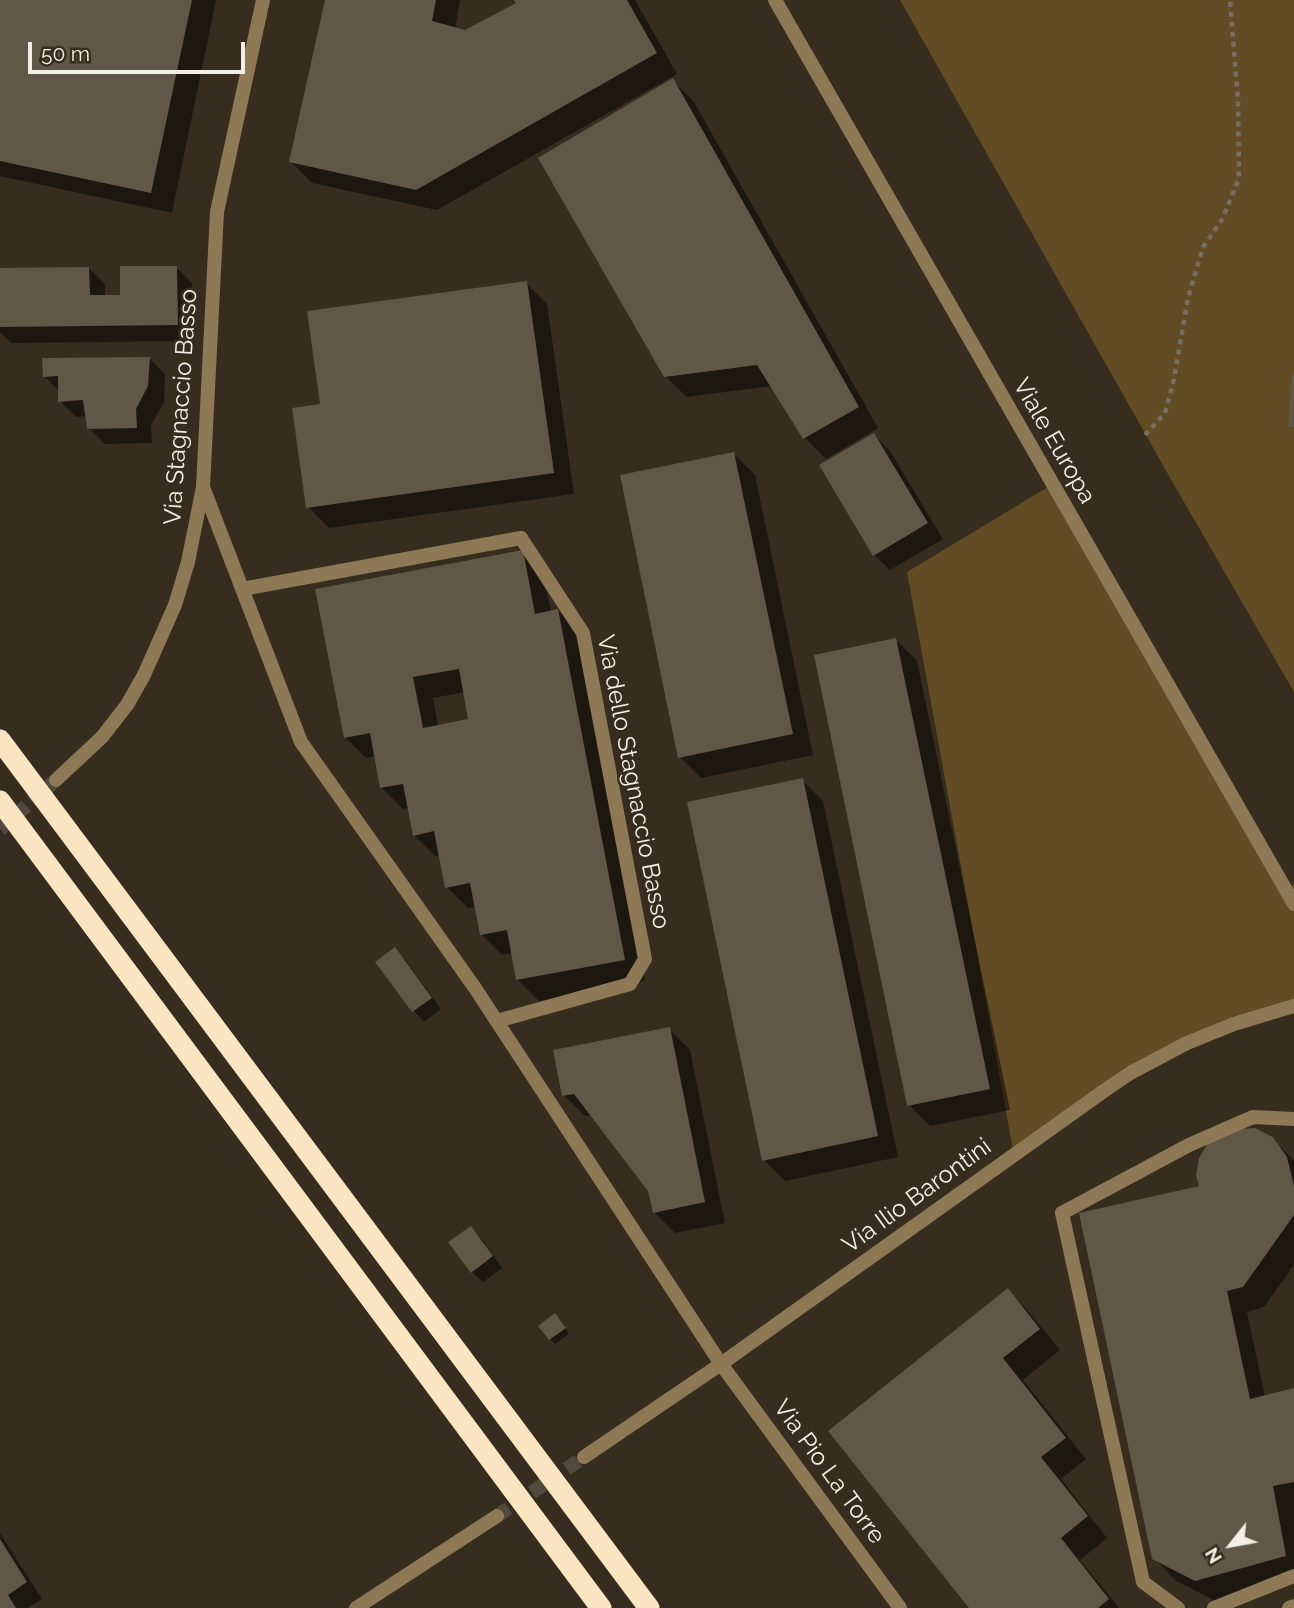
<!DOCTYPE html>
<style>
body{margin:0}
#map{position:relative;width:1294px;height:1608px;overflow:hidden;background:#362d1e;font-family:Raleway,sans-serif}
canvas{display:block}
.north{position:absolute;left:1196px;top:1510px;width:70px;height:70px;-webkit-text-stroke:5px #362d1e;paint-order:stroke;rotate:239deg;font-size:19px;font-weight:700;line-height:28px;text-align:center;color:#f4efe5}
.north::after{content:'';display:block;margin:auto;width:24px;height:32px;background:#f4efe5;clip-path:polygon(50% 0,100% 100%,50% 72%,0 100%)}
.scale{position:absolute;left:28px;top:42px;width:217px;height:32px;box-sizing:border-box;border:4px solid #f4efe5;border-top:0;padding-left:9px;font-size:21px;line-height:24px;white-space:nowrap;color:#f4efe5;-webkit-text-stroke:5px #362d1e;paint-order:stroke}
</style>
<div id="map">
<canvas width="1294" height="1608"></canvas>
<div class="north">N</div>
<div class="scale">50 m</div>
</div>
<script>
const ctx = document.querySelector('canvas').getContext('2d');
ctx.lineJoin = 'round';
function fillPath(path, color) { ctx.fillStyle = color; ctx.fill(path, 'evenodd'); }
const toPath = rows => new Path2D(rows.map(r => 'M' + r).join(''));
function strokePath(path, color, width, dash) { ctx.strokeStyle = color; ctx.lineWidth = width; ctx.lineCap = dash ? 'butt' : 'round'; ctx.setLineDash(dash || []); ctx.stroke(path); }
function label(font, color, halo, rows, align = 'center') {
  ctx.font = font + ' Raleway,sans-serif'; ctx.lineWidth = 5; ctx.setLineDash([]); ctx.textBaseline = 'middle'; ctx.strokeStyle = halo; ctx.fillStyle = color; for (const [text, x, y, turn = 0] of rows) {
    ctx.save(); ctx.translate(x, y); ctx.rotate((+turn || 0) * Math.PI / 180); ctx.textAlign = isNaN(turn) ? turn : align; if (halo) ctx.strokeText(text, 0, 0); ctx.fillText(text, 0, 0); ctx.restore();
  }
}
const green = toPath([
 [900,0,1294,0,1294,692,1177,490],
 [1053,484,1286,889,1294,884,1294,1006,1187,1043,1014,1155,907,572]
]);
const shadow = toPath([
 [0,0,216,0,172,213,0,176],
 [327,0,460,0,455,29,465,32,518,4,516,0,635,0,677,74,437,210,312,183,291,162],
 [673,81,694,102,878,428,826,459,805,438,772,386,687,397,665,376],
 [176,267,192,283,193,341,11,343,0,332,0,269,89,268,105,284,105,296,122,296],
 [526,283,547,304,574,494,329,528,308,507,322,405],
 [149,358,165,374,164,402,151,425,152,443,105,444,89,428,87,416,76,417,60,401,60,392,44,376],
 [874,435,890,451,943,539,890,570,874,555],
 [734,454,755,475,813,755,701,778,680,757],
 [522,552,543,573,551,612,558,611,579,632,645,981,539,1001,518,980,513,953,502,955,481,934,476,907,468,908,447,887,441,855,435,856,414,835,409,808,403,809,382,788,376,756,366,758,345,737],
 [465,692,470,721,438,726,433,698],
 [896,640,917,661,1010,1110,930,1126,909,1105],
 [802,780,823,801,898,1157,785,1181,764,1160],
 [395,950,405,960,441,1009,424,1022,414,1011,378,962],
 [669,1029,690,1050,725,1223,675,1233,654,1212,650,1190,592,1115,585,1116,564,1095],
 [1272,1138,1294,1161,1294,1265,1264,1307,1247,1312,1265,1397,1294,1390,1294,1580,1217,1602,1175,1580,1154,1558,1201,1188],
 [470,1228,481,1238,502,1268,483,1282,472,1272],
 [1008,1290,1028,1311,1060,1350,1023,1380,1086,1459,1061,1479,1107,1538,1080,1560,1119,1608,971,1608],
 [560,1320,569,1334,555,1344,550,1339],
 [0,1533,42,1599,28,1608,0,1608]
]);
const building = toPath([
 [0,0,192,0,151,193,0,161],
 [325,0,436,0,432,21,465,30,516,3,514,0,627,0,657,53,416,190,289,162],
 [673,78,859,407,803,439,757,365,664,377,538,158],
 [120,266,177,266,178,325,0,327,0,268,89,267,90,295,120,295],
 [527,281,554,473,306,508,292,408,320,404,307,311],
 [150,357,148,386,136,409,137,428,87,429,83,400,58,402,58,376,43,377,42,358],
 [1292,373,1294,373,1294,427,1288,427],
 [874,433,928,523,873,556,819,465],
 [734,452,793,734,678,758,620,475],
 [523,550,535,614,558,609,625,960,516,980,507,930,480,935,470,883,445,888,434,831,413,836,403,784,380,788,370,733,344,738,315,589],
 [459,669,468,719,423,728,413,677],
 [896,638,990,1089,907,1106,814,655],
 [803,778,878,1136,762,1161,687,802],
 [395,947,432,998,412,1012,375,962],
 [670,1027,705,1202,653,1213,648,1191,574,1094,562,1096,553,1050],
 [1255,1128,1273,1137,1287,1157,1294,1186,1294,1215,1243,1287,1227,1291,1250,1399,1294,1388,1294,1482,1273,1486,1286,1556,1195,1581,1152,1559,1079,1213,1199,1186,1196,1175,1199,1158,1210,1140,1231,1130],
 [471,1226,493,1256,471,1273,448,1242],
 [1008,1288,1040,1329,1003,1358,1066,1438,1041,1457,1088,1516,1061,1538,1109,1599,1098,1608,969,1608,828,1431],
 [555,1313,566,1328,549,1340,538,1326],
 [0,1539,27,1582,8,1595,16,1608,0,1608]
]);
const streetTunnel = toPath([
 [0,829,56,780],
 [497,1516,584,1457]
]);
const path = toPath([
 [1145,435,1165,413,1173,384,1188,298,1203,247,1223,218,1239,178,1238,101,1230,0]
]);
const lane = toPath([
 [203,487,301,742,475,988,721,1364],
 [242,589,521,538,583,633,645,959,630,984,497,1021],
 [1178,1608,1143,1582,1062,1213,1189,1145,1253,1117,1294,1119],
 [1214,1608,1294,1576],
 [1289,1608,1294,1606]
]);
const street = toPath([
 [775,0,1294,904],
 [56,780,102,737,127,705,144,675,175,605,188,562,203,487,217,212,263,0],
 [721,1364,900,1608],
 [584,1457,721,1364,1108,1088,1132,1072,1187,1043,1234,1024,1294,1006],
 [356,1608,497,1516]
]);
const highway = toPath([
 [0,740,649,1608],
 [0,801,601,1608]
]);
const streetNames = [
 ["Via Stagnaccio Basso",181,407,-86],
 ["Viale Europa",1054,441,60],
 ["Via dello Stagnaccio Basso",633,782,79],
 ["Via Ilio Barontini",917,1196,-36],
 ["Via Pio La Torre",829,1472,54]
];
fillPath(green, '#624c26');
fillPath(shadow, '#0007');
fillPath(building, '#615747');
strokePath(streetTunnel, '#524a3c', 14, [14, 7]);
strokePath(path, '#777062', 4.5, [5, 5]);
strokePath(lane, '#8e7956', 14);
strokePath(street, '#8e7956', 14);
strokePath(highway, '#fae5c3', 21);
label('24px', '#f4efe5', '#362d1e', streetNames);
</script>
